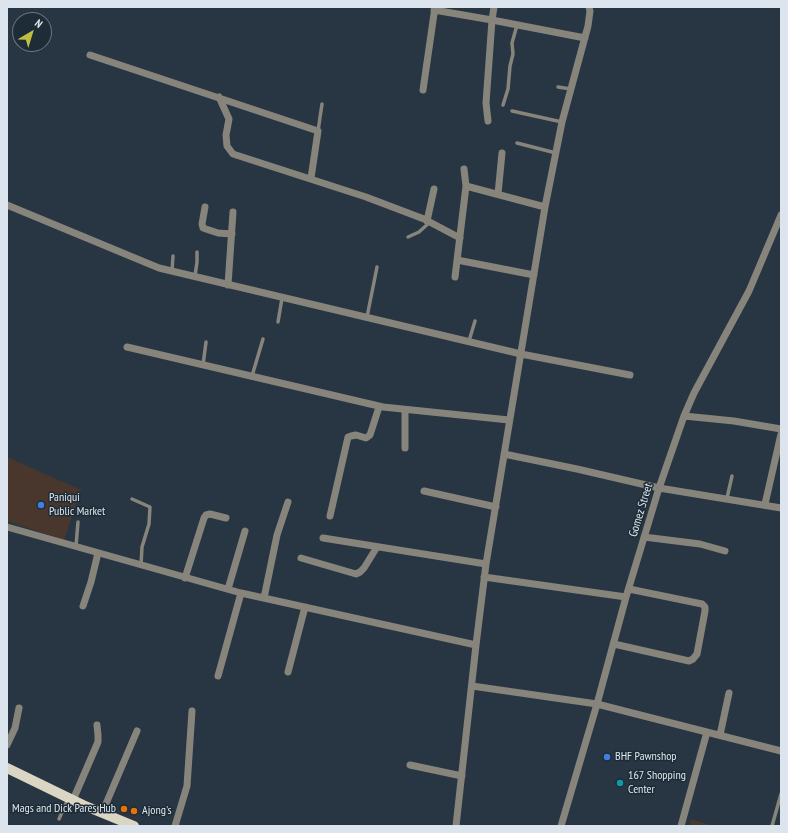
<!DOCTYPE html>
<style>
body{margin:0}
#map{position:relative;width:788px;height:833px;overflow:hidden;background:#273642;font-family:"PT Sans Narrow",sans-serif}
canvas{display:block}
.frame{position:absolute;inset:0;border:8px solid #dce5ed;pointer-events:none}
.north{position:absolute;left:12px;top:12px;width:40px;height:40px;box-sizing:border-box;background:#1e2c37;border:1px solid #6a7680;border-radius:50%;rotate:38deg;font-size:11px;font-weight:700;line-height:16px;text-align:center;color:#dce5ed}
.north::after{content:'';display:block;margin:auto;width:14px;height:18px;background:#c0be40;clip-path:polygon(50% 0,100% 100%,50% 72%,0 100%)}
</style>
<div id="map">
<canvas width="788" height="833"></canvas>
<div class="frame"></div>
<div class="north">N</div>
</div>
<script>
const ctx = document.querySelector('canvas').getContext('2d');
ctx.lineJoin = 'round';
function fillPath(path, color) { ctx.fillStyle = color; ctx.fill(path, 'evenodd'); }
const toPath = rows => new Path2D(rows.map(r => 'M' + r).join(''));
function strokePath(path, color, width, dash) { ctx.strokeStyle = color; ctx.lineWidth = width; ctx.lineCap = dash ? 'butt' : 'round'; ctx.setLineDash(dash || []); ctx.stroke(path); }
function label(font, color, halo, rows, align = 'center') {
  ctx.font = font + ' "PT Sans Narrow",sans-serif'; ctx.lineWidth = 3; ctx.setLineDash([]); ctx.textBaseline = 'middle'; ctx.strokeStyle = halo; ctx.fillStyle = color; for (const [text, x, y, turn = 0] of rows) {
    ctx.save(); ctx.translate(x, y); ctx.rotate((+turn || 0) * Math.PI / 180); ctx.textAlign = isNaN(turn) ? turn : align; if (halo) ctx.strokeText(text, 0, 0); ctx.fillText(text, 0, 0); ctx.restore();
  }
}
const commercial = toPath([
 [7,457,81,490,64,540,7,521]
]);
const education = toPath([
 [691,819,713,826,689,826]
]);
const service = toPath([
 [558,87,571,89],
 [503,105,508,89,510,66,513,54,512,43,517,25],
 [512,111,562,122],
 [318,131,322,104],
 [517,143,556,153],
 [408,237,419,232,430,222],
 [172,271,173,256],
 [195,276,197,262,197,252],
 [367,317,377,267],
 [278,322,282,298],
 [469,341,475,321],
 [203,365,206,342],
 [252,376,263,339],
 [727,498,732,476],
 [132,499,150,507,149,524,142,547,141,565],
 [76,546,78,522],
 [59,819,68,799],
 [772,826,781,794]
]);
const minor = toPath([
 [494,7,492,20,585,38],
 [434,10,492,20,486,103,488,121],
 [90,55,318,131,311,178],
 [423,90,435,7],
 [219,97,229,119,226,135,227,146,233,154,366,197,424,219,460,238],
 [464,169,466,186],
 [498,194,502,153],
 [7,205,159,268,521,354,630,375],
 [205,207,202,224,203,228,218,233,232,234],
 [427,221,434,189],
 [457,260,534,275],
 [455,277,466,186,545,207],
 [228,285,233,212],
 [127,347,383,407,509,420],
 [405,410,405,448],
 [684,416,734,421,781,429],
 [504,454,577,469,659,488,781,508],
 [424,491,496,507],
 [765,504,781,434],
 [330,516,348,437,351,436,356,435,366,438,370,435,379,407],
 [7,527,241,593,476,645],
 [644,537,700,544,725,551],
 [323,538,486,564],
 [301,558,356,574,360,572,364,568,377,547],
 [484,577,626,597],
 [185,578,204,518,206,515,210,514,226,518],
 [228,589,245,531],
 [264,598,277,535,288,502],
 [83,606,91,582,98,553],
 [614,644,689,661,693,659,697,654,705,611,705,607,702,604,629,589],
 [288,672,305,607],
 [218,676,241,593],
 [472,686,597,704,781,751],
 [720,735,729,693],
 [7,745,15,728,19,708],
 [410,765,462,776],
 [73,800,98,742,98,735,97,725],
 [102,813,137,731],
 [175,826,187,786,192,711],
 [456,826,476,645,486,564,545,207,562,122,588,26,590,11,589,7],
 [561,826,597,704,626,597,659,488,684,416,694,393,749,291,781,215],
 [681,826,707,732]
]);
const primary = toPath([
 [7,768,83,805,134,826]
]);
const markers = [
 [41,505,4,"#3f7fe0"],
 [607,757,4,"#3f7fe0"],
 [620,783,4,"#0f9aa8"],
 [124,809,4,"#e8710a"],
 [134,811,4,"#e8710a"]
];
const poiNames = [
 ["Paniqui",49,498],
 ["Public Market",49,512],
 ["BHF Pawnshop",615,757],
 ["167 Shopping",628,776],
 ["Center",628,790],
 ["Mags and Dick Pares Hub",116,809,"right"],
 ["Ajong's",142,811]
];
const streetNames = [
 ["Gomez Street",641,510,-73]
];
fillPath(commercial, '#49372e');
fillPath(education, '#48382d');
strokePath(service, '#87847c', 3.5);
strokePath(minor, '#87847c', 7);
strokePath(primary, '#dbd5c3', 10);
for (const [x, y, r, color] of markers) { const dot = new Path2D(); dot.arc(x, y, r, 0, 2 * Math.PI); ctx.fillStyle = color; ctx.fill(dot); strokePath(dot, '#1e2c37', 1.5); }
label('12px', '#dce5ed', '#1e2c37', poiNames, 'left');
label('12px', '#dce5ed', '#1e2c37', streetNames);
</script>
